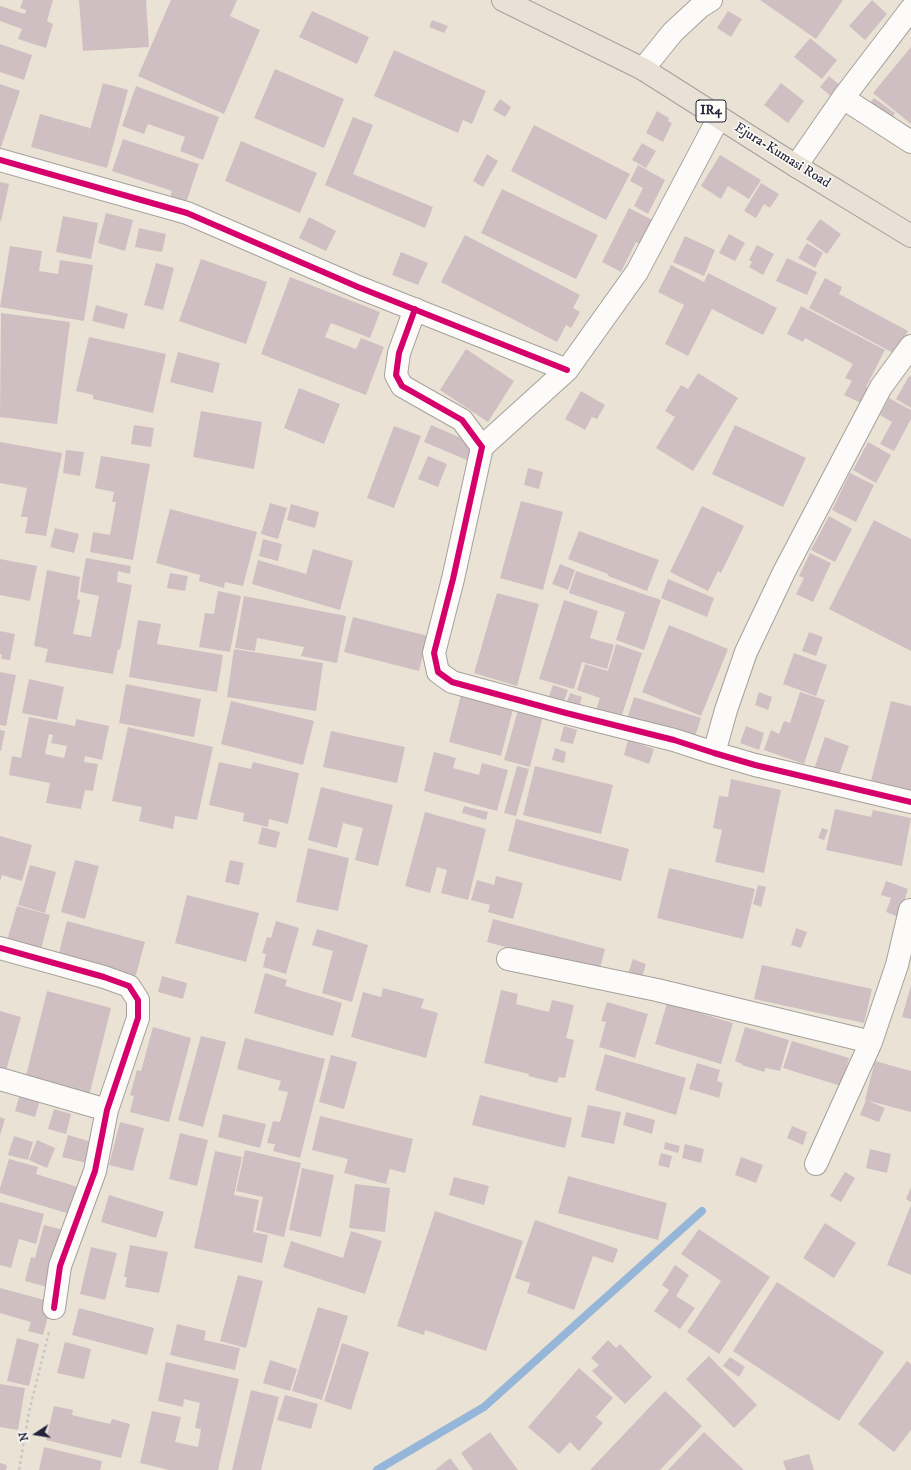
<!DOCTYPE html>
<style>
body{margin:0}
#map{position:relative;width:911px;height:1470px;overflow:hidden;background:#eae3d5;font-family:"IM FELL DW Pica",serif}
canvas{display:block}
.north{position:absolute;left:16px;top:1414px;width:40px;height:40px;-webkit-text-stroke:3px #fdfcf7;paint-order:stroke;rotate:258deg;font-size:11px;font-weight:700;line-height:16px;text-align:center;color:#22223b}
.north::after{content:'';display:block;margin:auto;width:14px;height:18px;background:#22223b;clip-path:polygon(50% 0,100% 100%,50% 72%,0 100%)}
</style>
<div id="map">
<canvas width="911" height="1470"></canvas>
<div class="north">N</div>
</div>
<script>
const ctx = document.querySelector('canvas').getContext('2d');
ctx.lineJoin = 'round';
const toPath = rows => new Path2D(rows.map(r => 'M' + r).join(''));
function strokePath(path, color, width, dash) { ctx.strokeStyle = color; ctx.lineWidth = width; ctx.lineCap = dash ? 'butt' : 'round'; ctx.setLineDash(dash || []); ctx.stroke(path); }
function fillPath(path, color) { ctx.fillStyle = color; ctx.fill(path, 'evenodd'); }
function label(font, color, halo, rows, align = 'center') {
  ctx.font = font + ' "IM FELL DW Pica",serif'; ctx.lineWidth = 3; ctx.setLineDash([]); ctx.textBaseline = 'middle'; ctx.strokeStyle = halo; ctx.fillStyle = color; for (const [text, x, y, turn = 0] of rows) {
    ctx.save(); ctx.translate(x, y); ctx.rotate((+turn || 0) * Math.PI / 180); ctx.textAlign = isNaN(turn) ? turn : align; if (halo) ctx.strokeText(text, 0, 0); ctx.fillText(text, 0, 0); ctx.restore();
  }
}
const stream = toPath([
 [377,1470,484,1407,702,1211]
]);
const building = toPath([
 [23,0,53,0,47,21,53,24,46,48,18,39,22,29,0,21,0,6,25,14,26,10,20,8],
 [79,0,146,0,149,47,83,51],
 [171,0,237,0,230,16,260,30,224,114,138,76],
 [760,0,843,0,816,39],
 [872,0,887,14,865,40,849,26],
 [312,11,369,37,357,64,299,37],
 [728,11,742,19,731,37,717,28],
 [432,20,448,26,444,33,429,27],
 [810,38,837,60,822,79,794,57],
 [0,44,32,55,24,80,0,72],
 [911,47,911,124,873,93],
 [394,50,486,91,472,124,463,120,458,133,374,96],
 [275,69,344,99,324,148,254,118],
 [829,76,842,87,833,98,820,87],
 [103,83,128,90,107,168,31,147,40,114,90,128,88,137],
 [781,83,804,101,788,123,764,105],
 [0,84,20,91,0,150],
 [136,86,219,117,203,160,180,151,185,137,148,124,144,134,122,126],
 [874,98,895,113,889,122,867,106],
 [500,99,511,107,505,117,493,110],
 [657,111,669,118,668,121,672,123,663,142,646,133],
 [353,117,373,125,353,174,433,207,425,228,325,185],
 [534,125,630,174,606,220,511,171],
 [123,139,199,164,185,206,169,201,172,191,112,171],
 [241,141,317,173,300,213,225,181],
 [642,143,656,151,646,168,632,160],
 [487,154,498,161,483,187,473,181],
 [720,155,761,180,749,199,728,186,721,199,701,186],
 [638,165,665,180,648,214,634,206,643,188,630,181],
 [0,182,9,184,1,221,0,221],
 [761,183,779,194,770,208,764,204,756,218,744,211],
 [502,189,598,235,576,279,481,233],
 [629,208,656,222,644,246,636,242,621,272,602,262],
 [106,213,133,220,125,251,98,243],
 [63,216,98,223,91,259,56,252],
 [309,217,336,231,326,251,299,238],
 [820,219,841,234,827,254,806,239],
 [139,228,166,234,162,252,135,247],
 [729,234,745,243,735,261,719,253],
 [465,235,580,295,573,308,580,312,571,328,566,325,557,342,441,282],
 [685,236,715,250,704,276,673,262],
 [807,243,823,253,815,268,798,258],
 [757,245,774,254,763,275,749,267,752,262,749,260],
 [10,246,42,251,39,271,58,274,60,260,93,265,84,321,0,307],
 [401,252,428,263,418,285,392,275],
 [787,258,817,272,807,295,776,281],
 [201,259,267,282,246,344,179,321],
 [156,263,174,268,163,310,144,305],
 [671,265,704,282,708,273,777,308,763,335,712,309,688,356,665,344,684,305,658,292],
 [290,277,380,312,370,338,331,323,325,337,356,349,361,338,384,347,366,395,261,354],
 [825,278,842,287,839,294,908,331,895,354,809,308],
 [96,305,128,314,124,329,92,321],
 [801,306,885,350,866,387,872,391,865,405,844,395,852,381,845,378,853,364,805,338,803,342,787,334],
 [1,313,70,322,57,424,0,417],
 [89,337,166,354,153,413,93,399,93,395,76,391],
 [466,349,514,381,488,422,440,390],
 [178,352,220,363,213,393,170,382],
 [698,373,738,398,693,471,656,448,675,417,665,411,681,385,688,389],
 [909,376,911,377,911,408,896,399],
 [299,388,340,404,324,444,284,428],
 [581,391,605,405,597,419,592,417,585,430,565,419],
 [889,398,911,410,911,419,894,451,880,444,892,422,880,415],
 [201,411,262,422,254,469,193,457],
 [134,425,154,428,151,447,131,444],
 [431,425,475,444,469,461,424,442],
 [735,425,806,458,783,507,712,474],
 [394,426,421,436,394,508,367,498],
 [0,442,62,453,46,536,25,533,28,517,21,517,27,488,0,483],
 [868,442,891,455,876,483,853,470],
 [66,450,84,452,80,476,63,473],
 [101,456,150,464,133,560,90,552,93,532,110,535,116,502,112,502,114,492,95,488],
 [428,456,447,464,438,487,418,479],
 [528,468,543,472,539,489,524,485],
 [850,473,874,485,856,522,832,510],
 [521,501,563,512,543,590,500,578],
 [270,503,287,508,278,539,261,534],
 [291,504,319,512,315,528,287,520],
 [702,506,744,526,721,573,718,571,708,591,670,572],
 [170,509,257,532,243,586,225,582,224,588,199,581,200,575,156,563],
 [829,516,852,529,835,562,811,550],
 [874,520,911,539,911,651,829,609],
 [55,528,79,534,74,553,50,547],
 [579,531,659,560,647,591,608,576,608,574,568,559],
 [263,539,282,544,278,561,259,556],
 [313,549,353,561,340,610,252,584,258,560,306,574],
 [810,553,831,563,813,602,796,594,804,578,799,576],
 [86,558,131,566,130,574,118,571,117,582,132,585,120,650,118,649,113,674,45,662,48,649,34,646,47,570,80,577,77,599,80,600,73,634,91,637,99,596,80,592],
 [0,559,37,566,30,601,0,595],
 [560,564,575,570,568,590,552,584],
 [576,571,661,600,644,650,616,640,625,612,569,593],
 [170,573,188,576,185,591,167,588],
 [668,579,714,598,707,617,661,598],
 [218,591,241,596,230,652,199,647,205,613,214,614],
 [497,593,539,604,517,686,474,673],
 [244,596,346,616,337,663,301,656,304,647,257,638,255,651,235,648],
 [564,600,598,611,590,638,614,645,607,669,582,662,574,689,539,679],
 [353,617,428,636,419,671,344,652],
 [138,620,161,624,157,644,223,655,217,692,129,677],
 [669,625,728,649,701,716,642,692],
 [0,631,15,634,10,660,1,659,2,655,0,654],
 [809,632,823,637,816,656,802,651],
 [616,644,642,653,620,721,595,712,600,698,577,690,585,664,608,671],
 [234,649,323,663,316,711,227,697],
 [794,653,827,665,816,696,783,684],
 [0,672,16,675,6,726,0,725],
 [29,679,64,687,57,720,22,713],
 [126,684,201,699,194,737,119,723],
 [553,685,568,690,563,704,548,699],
 [759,692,772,697,768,710,755,705],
 [800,692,825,700,804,764,764,750,771,730,779,734,784,721,790,723],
 [570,693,582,697,578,711,565,707],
 [461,695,513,709,501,756,449,742],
 [634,697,701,718,694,740,627,719],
 [231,701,314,721,303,765,221,744],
 [891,701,911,706,911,796,870,785],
 [518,710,543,716,530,767,504,760],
 [29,717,75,726,76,719,109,726,102,760,85,756,84,762,98,764,93,791,85,790,81,809,46,803,50,783,9,775,12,756,21,758],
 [49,734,53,735,51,743,67,746,64,758,45,754],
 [564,726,577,730,573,744,560,741],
 [746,726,764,733,759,750,740,743],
 [128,727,213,747,197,820,175,816,173,829,139,821,142,807,112,801],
 [0,730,5,731,1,751,0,751],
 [331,731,405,747,397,783,323,767],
 [825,737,849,746,837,781,813,772],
 [628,740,654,749,649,764,624,755],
 [555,748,566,752,564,763,552,760],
 [434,752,456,758,453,768,479,775,482,763,508,770,497,811,424,791],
 [219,762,251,769,253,762,299,773,288,824,269,819,268,827,243,821,244,813,209,805],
 [517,766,529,769,516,816,504,813],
 [535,766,613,785,601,834,523,815],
 [731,779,781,790,764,873,715,862,722,830,713,828,719,796,728,797],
 [321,787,393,805,378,866,355,860,363,828,343,823,337,848,308,840],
 [464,806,488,812,486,820,462,813],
 [835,809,871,817,873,810,911,818,902,866,826,850],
 [425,812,486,829,468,900,441,893,447,870,437,867,430,893,405,886],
 [516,819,629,849,621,881,508,851],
 [262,827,280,832,276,848,258,844],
 [822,828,828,830,824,840,818,838],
 [0,836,32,845,22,881,2,875,0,881],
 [308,848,349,858,338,911,296,902],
 [75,860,99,866,85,919,61,912],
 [230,860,244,863,239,885,225,882],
 [30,865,56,872,45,913,18,905],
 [669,868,755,889,743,939,657,918],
 [496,876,523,883,513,919,488,912,490,905,471,900,477,880,494,885],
 [886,881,908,889,899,917,886,912,891,898,881,895],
 [758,885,766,887,761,907,753,904],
 [187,895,259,913,246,962,175,943],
 [17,906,50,915,40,953,6,944],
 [493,919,605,949,599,972,487,942],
 [67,921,145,942,135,978,58,957],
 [276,921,299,928,286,974,263,967,266,954,262,953,267,937,271,938],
 [796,928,807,932,801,948,791,945],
 [317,929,368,945,352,1002,322,993,333,951,312,945],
 [633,959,646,964,640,984,626,979],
 [762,965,872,989,864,1023,754,999],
 [265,973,287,980,285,986,342,1003,333,1036,254,1013],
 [162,976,187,983,183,999,158,992],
 [911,985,911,1019,902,1017],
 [383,988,424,999,421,1008,438,1013,426,1058,351,1037,363,992,381,997],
 [501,990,518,994,516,1004,549,1012,552,1000,574,1005,566,1038,574,1040,565,1078,559,1077,557,1083,528,1076,529,1074,484,1063],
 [47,991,111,1008,89,1096,25,1080],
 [607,1002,648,1014,635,1058,599,1047,606,1022,601,1021],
 [667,1003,733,1023,721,1064,655,1044],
 [0,1011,21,1017,6,1071,0,1069],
 [153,1027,191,1038,169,1122,130,1112,134,1096,130,1095,137,1070,141,1071],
 [745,1027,789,1040,780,1071,766,1068,764,1072,742,1065,742,1064,735,1061],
 [201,1036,226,1042,203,1127,178,1120],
 [245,1038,325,1059,300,1158,273,1151,275,1144,267,1143,273,1121,280,1122,288,1092,278,1090,281,1081,237,1069],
 [792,1041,849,1058,841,1086,783,1068],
 [605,1054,686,1078,676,1115,595,1090],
 [331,1055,357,1062,344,1109,319,1102],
 [875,1061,911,1071,911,1112,865,1100],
 [697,1063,720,1070,717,1081,723,1083,719,1098,689,1089],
 [20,1094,40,1100,35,1117,15,1111],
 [480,1095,572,1118,565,1148,472,1125],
 [866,1100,885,1108,879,1122,860,1115],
 [588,1105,621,1112,614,1144,581,1137],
 [54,1109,71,1114,66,1134,48,1129],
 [626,1112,655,1120,652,1134,623,1125],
 [223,1114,266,1124,260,1148,218,1137],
 [320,1116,413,1139,405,1173,390,1169,386,1184,344,1173,348,1159,312,1150],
 [0,1117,5,1119,0,1135],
 [120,1122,144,1128,133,1171,109,1165],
 [792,1126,807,1132,803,1145,787,1138],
 [180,1133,208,1140,197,1186,169,1179],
 [68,1135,92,1142,87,1163,62,1157],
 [14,1136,33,1142,28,1160,8,1155],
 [37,1140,55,1148,47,1168,29,1160],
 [665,1142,680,1146,678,1153,664,1149],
 [685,1144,704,1149,701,1163,682,1158],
 [870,1149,891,1154,887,1173,866,1168],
 [245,1150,301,1163,284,1237,256,1230,263,1197,236,1191],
 [215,1151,242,1157,234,1195,259,1200,253,1232,268,1235,262,1263,194,1248],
 [661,1153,672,1156,669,1168,658,1165],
 [741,1157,763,1165,756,1183,735,1175],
 [9,1159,38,1167,36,1174,78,1187,70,1214,0,1193,0,1188],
 [302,1168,334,1175,321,1237,289,1230],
 [845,1172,855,1178,841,1202,830,1196],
 [568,1176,667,1203,658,1240,558,1213],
 [454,1177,489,1186,484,1205,449,1195],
 [355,1184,390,1188,385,1232,349,1228],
 [911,1187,911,1202,906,1199],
 [109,1195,164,1212,156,1238,101,1222],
 [0,1202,44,1214,36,1244,19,1239,11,1268,0,1265],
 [911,1205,911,1275,887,1265],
 [435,1211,523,1241,486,1351,425,1330,424,1335,397,1326],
 [535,1220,618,1249,613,1263,593,1256,574,1310,527,1293,530,1283,515,1278],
 [825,1223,856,1243,834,1278,803,1258],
 [44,1225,67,1231,51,1288,25,1281,31,1257,35,1258],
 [699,1229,770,1277,719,1354,687,1332,721,1281,681,1254],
 [351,1231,382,1241,365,1294,283,1267,291,1241,343,1258],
 [130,1245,168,1252,159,1293,125,1287,127,1277,124,1277],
 [91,1247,117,1253,105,1300,80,1294],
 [675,1265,689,1275,676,1296,695,1308,680,1329,654,1311,669,1290,662,1285],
 [238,1275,263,1281,246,1348,220,1341],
 [777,1282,884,1352,839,1421,733,1351],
 [0,1288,52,1302,43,1335,28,1331,31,1322,0,1313],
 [318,1307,348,1316,322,1400,292,1391],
 [79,1308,154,1328,147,1355,72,1335],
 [177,1324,206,1331,204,1340,240,1348,235,1370,170,1355],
 [17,1338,39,1344,29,1386,7,1381],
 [608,1340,616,1348,620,1344,652,1377,625,1404,592,1371,599,1365,591,1358],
 [65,1342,91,1349,84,1379,57,1373],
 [342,1343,369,1352,351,1410,324,1401],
 [709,1356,757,1405,734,1428,686,1379],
 [730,1357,745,1367,739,1377,723,1366],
 [270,1360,297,1369,290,1391,263,1383],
 [907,1361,911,1364,911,1430,894,1452,858,1424],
 [166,1362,239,1379,218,1470,169,1470,140,1463,152,1411,181,1417,175,1442,198,1447,201,1429,195,1428,200,1403,184,1399,183,1407,158,1401],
 [579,1368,613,1398,596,1417,603,1423,579,1451,570,1442,559,1454,528,1427],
 [0,1384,25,1388,18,1430,0,1427],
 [251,1390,279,1397,261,1470,232,1470],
 [665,1391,702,1426,660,1470,590,1470],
 [285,1395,318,1404,311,1429,277,1420],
 [54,1406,73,1410,72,1415,110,1424,112,1419,130,1424,121,1458,46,1440],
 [490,1432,518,1470,473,1470,461,1453],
 [704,1432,744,1470,668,1470],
 [44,1447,102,1461,100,1470,39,1470],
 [809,1454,814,1470,786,1470,783,1461],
 [450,1458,459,1470,435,1470],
 [0,1463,7,1465,6,1470,0,1470]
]);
const path = toPath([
 [19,1470,29,1412,49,1332]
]);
const minor = toPath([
 [643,69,673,32,700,7,711,0],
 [843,98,911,142],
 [0,160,187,213,358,287,567,370],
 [796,166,843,98,911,9],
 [415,309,399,353,396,375,402,386,462,420,482,447,453,579,434,653,438,672,452,682,566,713,674,740,714,753,755,765,911,802],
 [482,447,567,370,637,272,719,117],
 [714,753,726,710,746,652,784,572,881,387,911,346],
 [0,948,104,977,129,986,138,1000,138,1018,107,1110,95,1171,60,1266,54,1308],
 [508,959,657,990,871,1042],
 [0,1079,107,1110],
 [816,1164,871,1042,897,965,910,910,911,910]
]);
const major = toPath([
 [503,0,643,69,796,166,911,236]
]);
const cycleway = toPath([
 [0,160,187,213,358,287,567,370],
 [415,309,399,353,396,375,402,386,462,420,482,447,453,579,434,653,438,672,452,682,566,713,674,740,714,753,755,765,911,802],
 [0,948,104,977,129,986,138,1000,138,1018,107,1110,95,1171,60,1266,54,1308]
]);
const shields = [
 [711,111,30]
];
const shieldNames = [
 ["IR4",711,111]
];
const streetNames = [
 ["Ejura-Kumasi Road",782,156,32]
];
strokePath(stream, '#95b6d9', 8);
fillPath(building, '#d0bfc2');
strokePath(minor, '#a4a09b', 24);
strokePath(major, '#a4a09b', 24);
strokePath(path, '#cac8c7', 2.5, [3, 3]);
strokePath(minor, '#fcfbf9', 22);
strokePath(major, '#e9e1d5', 22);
strokePath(cycleway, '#d6006c', 6);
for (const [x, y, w] of shields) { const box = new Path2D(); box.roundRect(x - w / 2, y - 11, w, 22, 3); ctx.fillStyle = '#fdfcf7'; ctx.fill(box); strokePath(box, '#22223b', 1); }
label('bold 13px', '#22223b', null, shieldNames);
label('14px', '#22223b', '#fdfcf7', streetNames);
</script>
